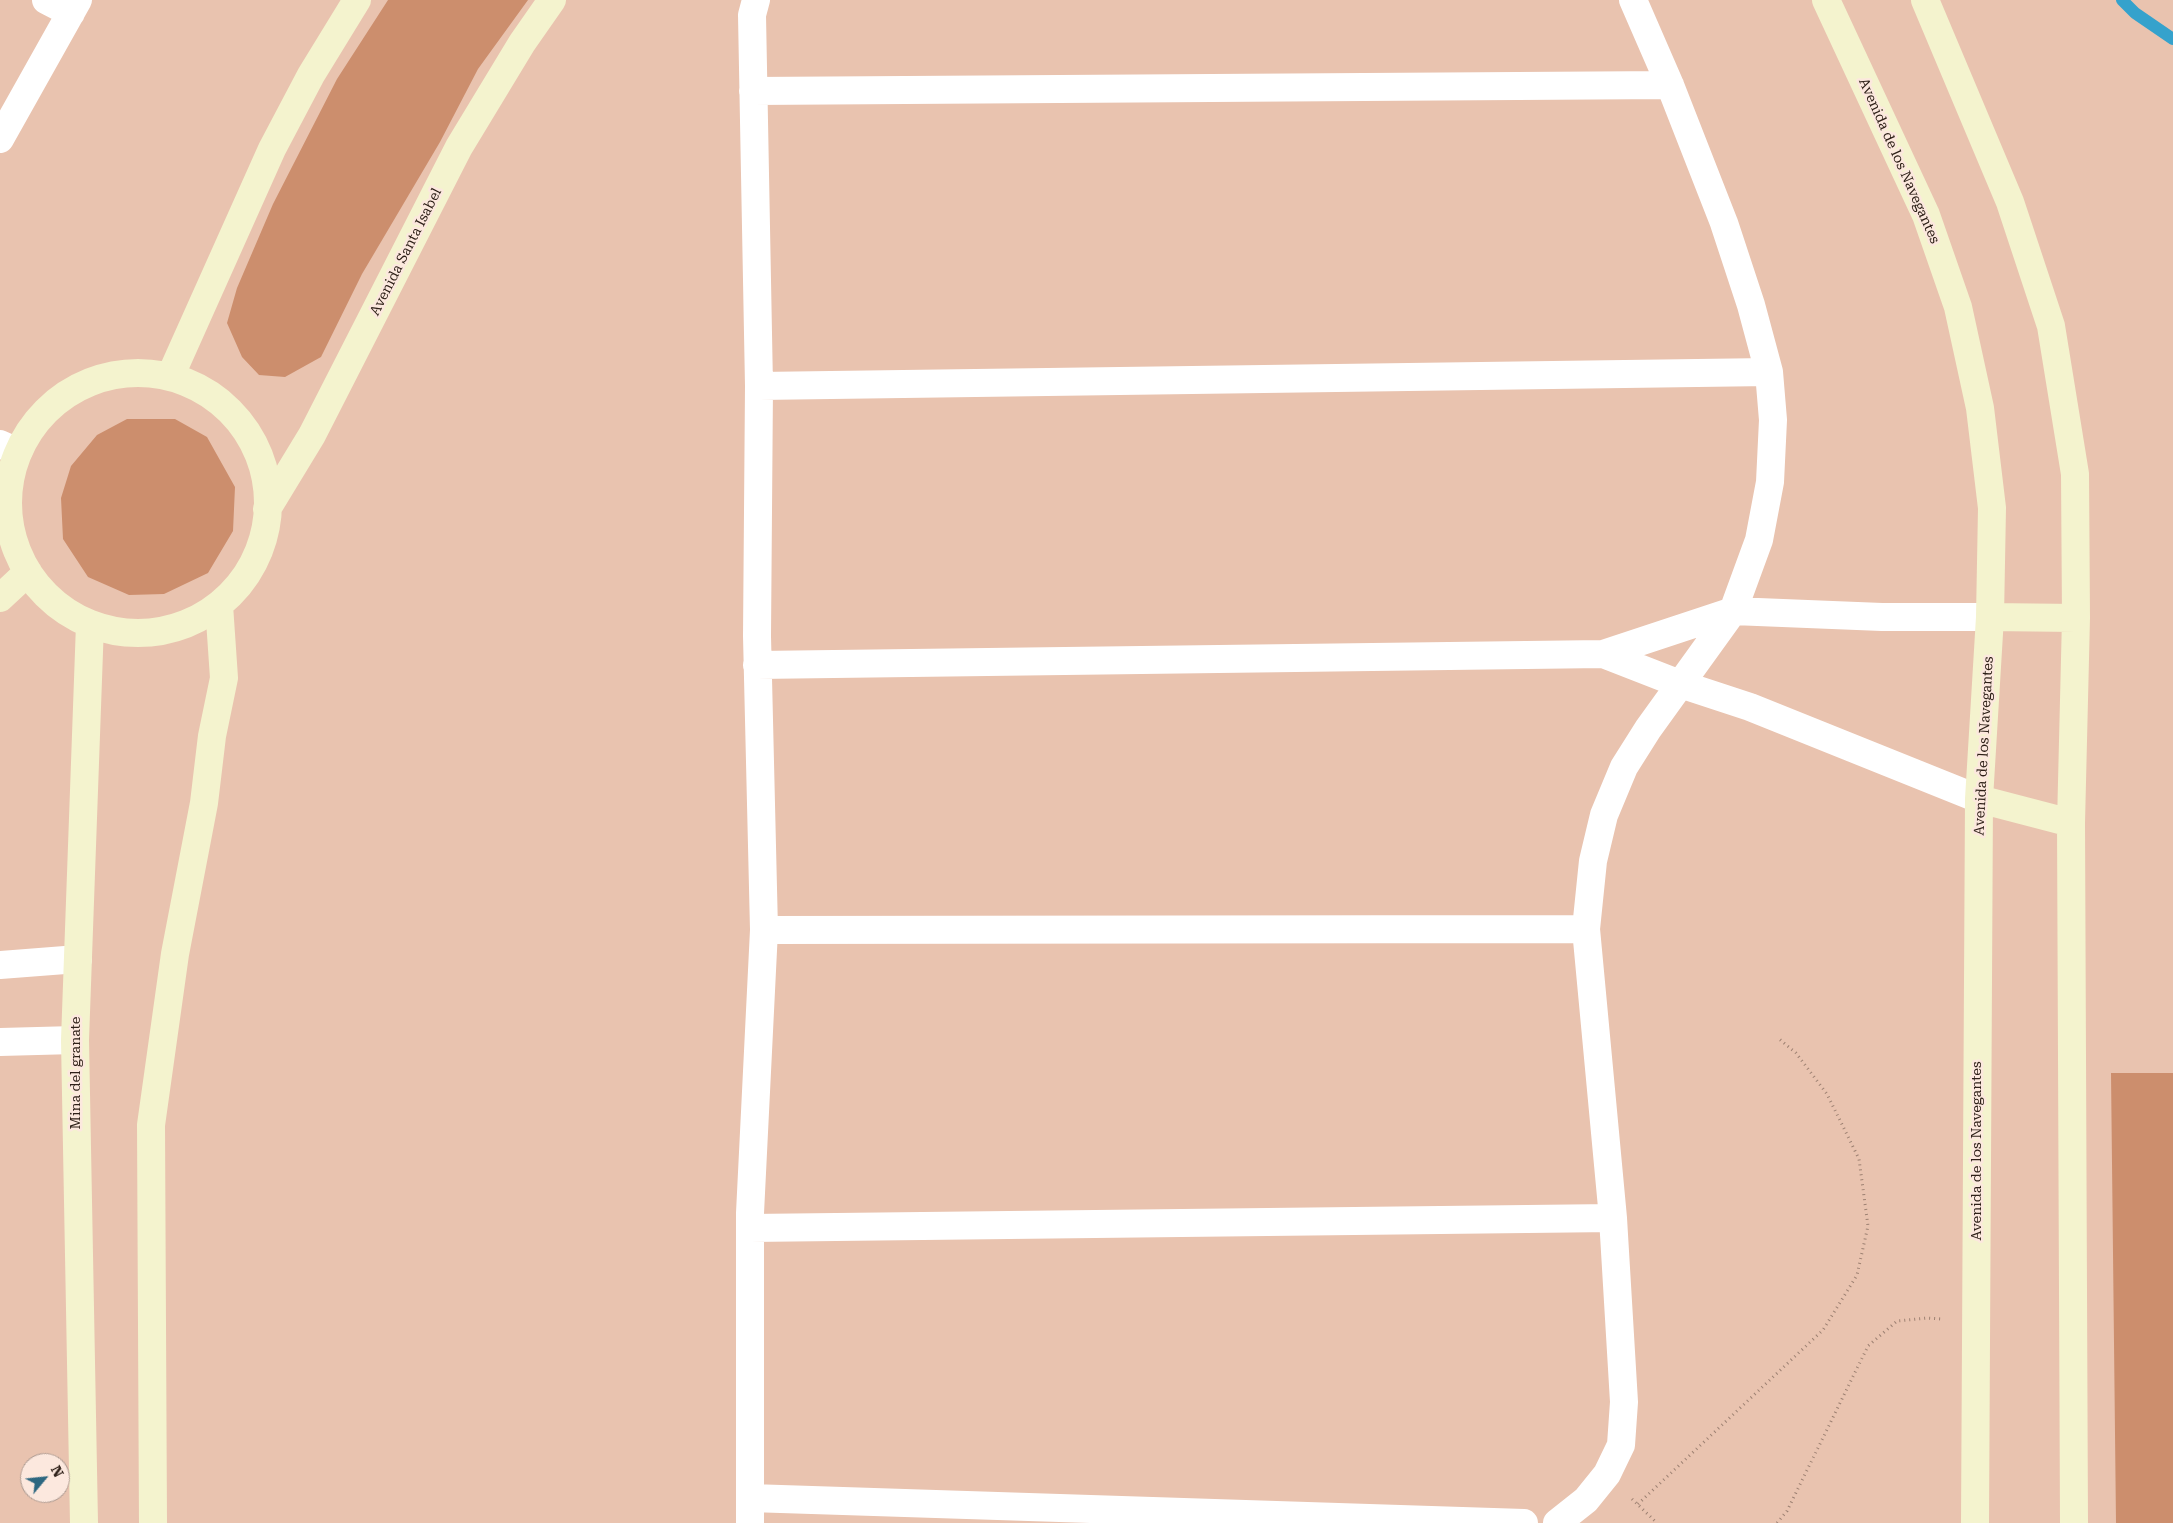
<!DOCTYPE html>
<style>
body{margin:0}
#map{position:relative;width:2173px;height:1523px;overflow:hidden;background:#e9c3af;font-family:"Roboto Serif",serif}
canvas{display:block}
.north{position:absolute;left:20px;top:1453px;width:50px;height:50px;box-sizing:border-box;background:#fce8de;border:1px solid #aa988f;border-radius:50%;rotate:62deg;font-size:14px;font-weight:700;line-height:20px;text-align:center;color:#2e2018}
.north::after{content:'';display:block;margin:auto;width:18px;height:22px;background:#2d6780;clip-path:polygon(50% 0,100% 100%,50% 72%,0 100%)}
</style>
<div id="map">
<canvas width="2173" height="1523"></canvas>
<div class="north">N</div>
</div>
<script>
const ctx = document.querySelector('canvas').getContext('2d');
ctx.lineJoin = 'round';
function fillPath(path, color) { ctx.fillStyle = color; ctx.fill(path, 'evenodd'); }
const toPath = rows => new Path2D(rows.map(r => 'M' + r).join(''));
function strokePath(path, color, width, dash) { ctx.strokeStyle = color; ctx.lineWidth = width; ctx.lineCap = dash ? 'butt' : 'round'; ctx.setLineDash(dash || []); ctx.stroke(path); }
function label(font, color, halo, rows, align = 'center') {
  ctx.font = font + ' "Roboto Serif",serif'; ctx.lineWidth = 5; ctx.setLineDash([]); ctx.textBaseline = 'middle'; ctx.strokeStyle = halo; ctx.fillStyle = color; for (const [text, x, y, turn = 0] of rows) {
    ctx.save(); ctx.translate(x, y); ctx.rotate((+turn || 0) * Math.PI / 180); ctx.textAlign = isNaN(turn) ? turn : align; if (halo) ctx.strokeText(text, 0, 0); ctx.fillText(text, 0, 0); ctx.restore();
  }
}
const green = toPath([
 [388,0,528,0,478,69,440,142,362,274,321,357,285,377,259,375,242,357,227,323,237,288,273,204,337,79],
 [127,419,175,419,207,437,235,487,233,531,208,573,164,594,129,595,88,577,63,539,61,498,71,466,97,435],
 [2111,1073,2173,1073,2173,1523,2116,1523]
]);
const stream = toPath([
 [2122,0,2135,13,2173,39]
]);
const path = toPath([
 [1632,1499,1657,1523],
 [1638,1504,1823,1330,1857,1275,1868,1226,1859,1159,1827,1094,1796,1053,1778,1038],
 [1777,1523,1787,1511,1868,1346,1897,1321,1927,1318,1941,1319]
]);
const street = toPath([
 [46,0,71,13],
 [753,91,1670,85],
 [0,139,78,0],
 [759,386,1769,372],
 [0,444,18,452],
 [1603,654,1680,684,1750,707,1979,799],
 [757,665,1603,654,1733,611,1882,617,1990,617],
 [764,930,1586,929],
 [0,965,78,959],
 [0,1042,75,1040],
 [750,1228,1613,1218],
 [750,1498,1524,1523],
 [750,1523,750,1213,764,930,757,636,759,386,752,15,756,0],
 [1557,1523,1586,1500,1607,1474,1621,1445,1624,1402,1613,1218,1586,929,1593,861,1604,815,1624,767,1648,729,1733,611,1759,540,1770,482,1773,420,1769,372,1751,305,1724,223,1670,85,1633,0]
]);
const secondary = toPath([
 [1826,0,1926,215,1958,307,1980,408,1992,508,1990,617,1979,799,1975,1523],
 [1925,0,2010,202,2051,326,2075,474,2076,618,2071,823,2074,1523],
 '8 503a130 130 0 1 1 260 0a130 130 0 1 1-260 0Z',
 [170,377,272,149,311,75,357,0],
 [267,509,312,435,459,147,522,43,552,0],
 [0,598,28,572],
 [1990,617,2076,618],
 [1979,799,2071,823],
 [84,1523,75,1040,90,624],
 [153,1523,151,1125,175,954,204,803,212,736,224,678,219,605]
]);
const streetNames = [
 ["Avenida de los Navegantes",1899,161,66],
 ["Avenida Santa Isabel",406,252,-63],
 ["Avenida de los Navegantes",1984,746,-87],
 ["Mina del granate",76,1073,-90],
 ["Avenida de los Navegantes",1977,1151,-90]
];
fillPath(green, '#cc8e6d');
strokePath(stream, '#35a2cc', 12);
strokePath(path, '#9d8172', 3, [1, 4]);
strokePath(street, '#fff', 28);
strokePath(secondary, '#f4f3ce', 28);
label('14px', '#2e2018', '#fce8de', streetNames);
</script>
